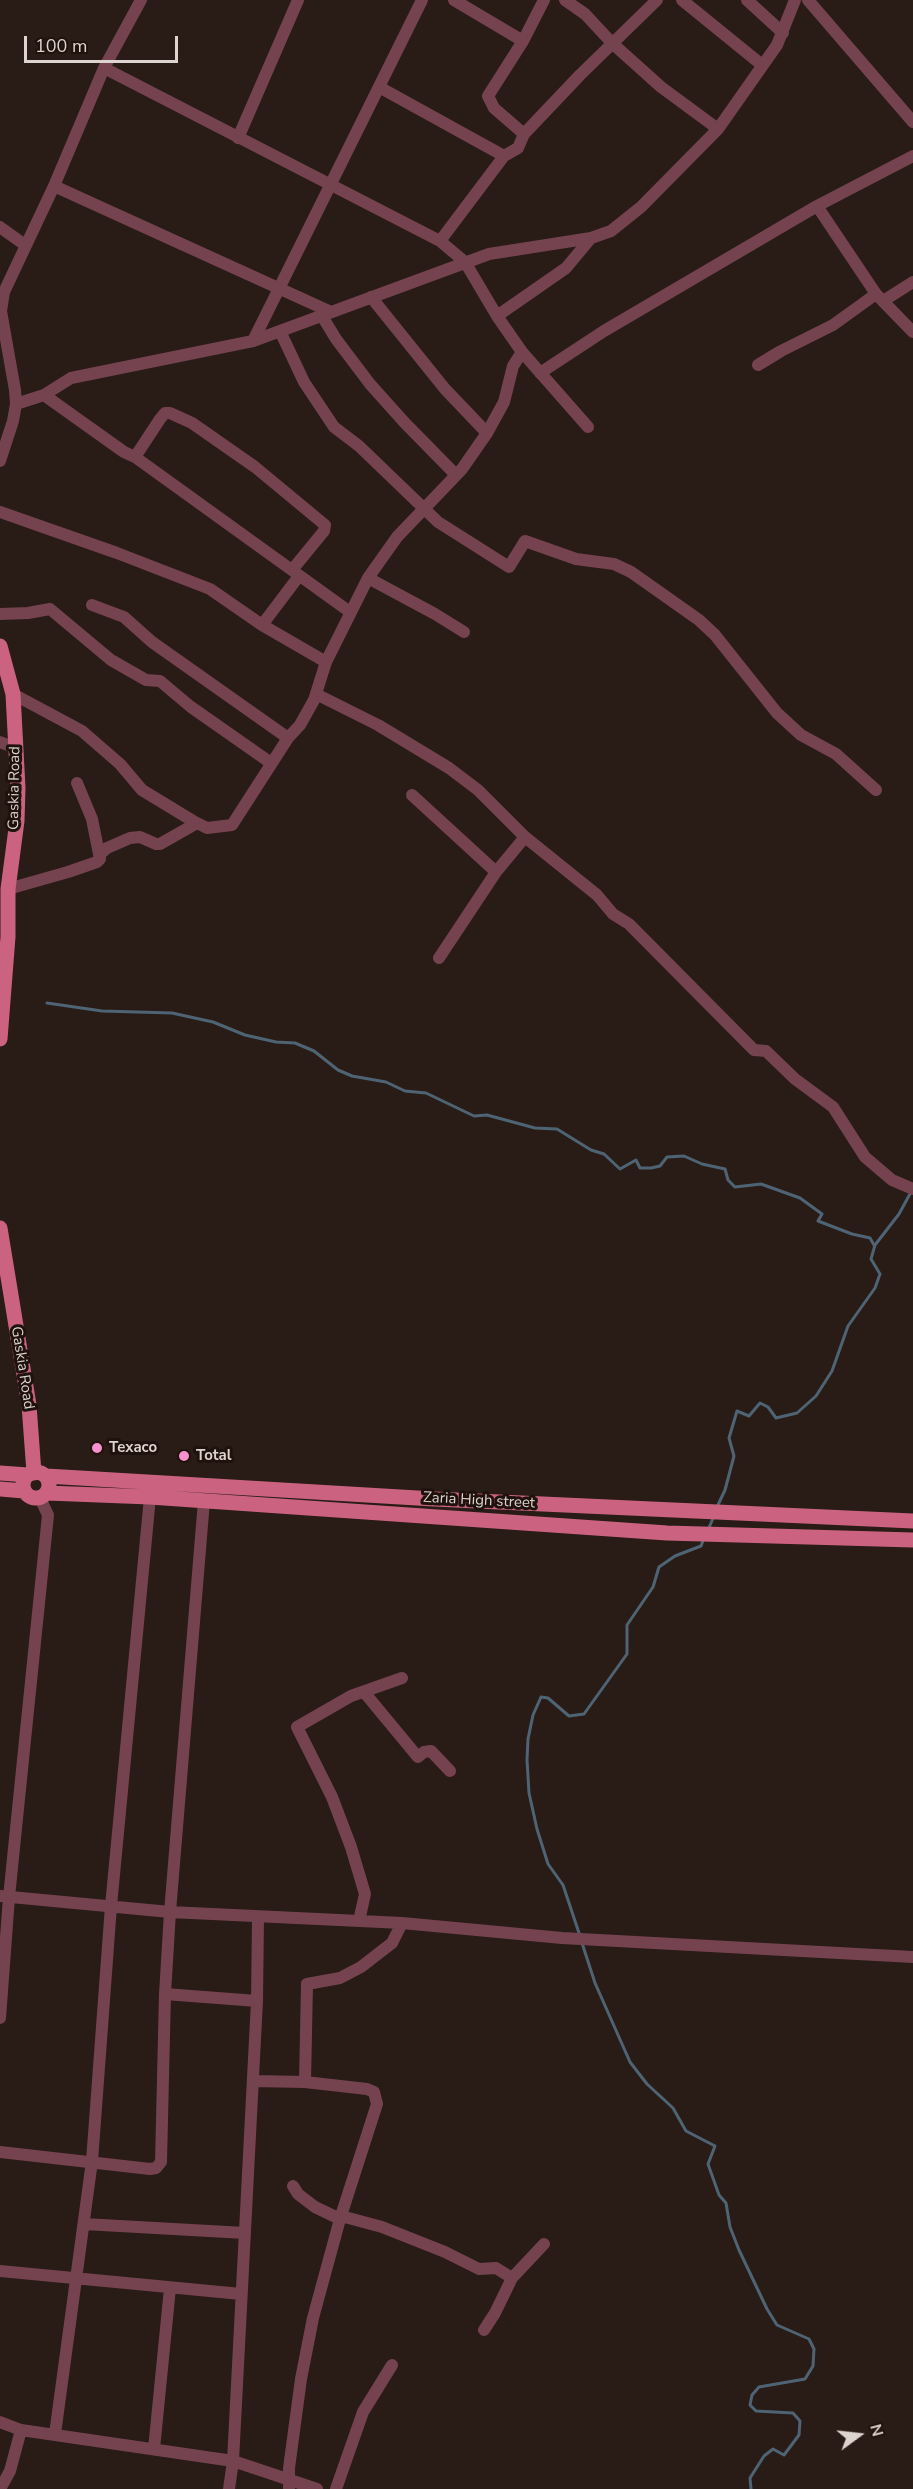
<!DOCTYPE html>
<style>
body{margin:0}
#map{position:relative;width:913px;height:2489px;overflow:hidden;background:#291b15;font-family:"Nunito Sans",sans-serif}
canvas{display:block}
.north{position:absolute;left:829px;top:2405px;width:60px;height:60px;-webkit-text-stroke:4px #1f120c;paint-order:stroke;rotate:75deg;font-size:16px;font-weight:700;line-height:24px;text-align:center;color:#ddd3cf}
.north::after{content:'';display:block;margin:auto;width:21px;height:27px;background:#ddd3cf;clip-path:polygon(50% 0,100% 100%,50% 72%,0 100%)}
.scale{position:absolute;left:24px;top:36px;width:154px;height:27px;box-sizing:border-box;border:3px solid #ddd3cf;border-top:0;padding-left:8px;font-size:18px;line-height:21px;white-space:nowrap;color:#ddd3cf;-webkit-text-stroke:4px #1f120c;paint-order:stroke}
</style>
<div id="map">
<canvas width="913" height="2489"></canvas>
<div class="north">N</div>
<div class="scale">100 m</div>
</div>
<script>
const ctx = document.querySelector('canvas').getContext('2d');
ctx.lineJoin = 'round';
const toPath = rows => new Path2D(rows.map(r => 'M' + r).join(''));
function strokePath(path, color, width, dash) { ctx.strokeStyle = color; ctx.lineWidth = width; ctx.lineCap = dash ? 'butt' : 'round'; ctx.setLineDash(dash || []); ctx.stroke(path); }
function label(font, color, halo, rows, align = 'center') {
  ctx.font = font + ' "Nunito Sans",sans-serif'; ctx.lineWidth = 6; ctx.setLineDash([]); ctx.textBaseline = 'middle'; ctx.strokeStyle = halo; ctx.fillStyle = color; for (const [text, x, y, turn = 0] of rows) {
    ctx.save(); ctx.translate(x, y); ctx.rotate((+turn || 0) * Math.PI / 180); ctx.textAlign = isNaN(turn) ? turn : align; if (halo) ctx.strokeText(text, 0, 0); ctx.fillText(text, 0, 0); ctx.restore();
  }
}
const stream = toPath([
 [47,1003,102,1011,172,1013,213,1022,245,1035,276,1042,295,1043,314,1051,338,1070,352,1076,386,1082,405,1091,426,1093,474,1116,487,1115,535,1128,557,1129,591,1150,604,1154,620,1169,636,1160,640,1168,651,1168,660,1166,667,1157,684,1156,702,1164,725,1169,728,1180,735,1187,761,1184,800,1198,822,1214,818,1221,852,1234,870,1238,874,1245],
 [717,1507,725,1490,734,1456,729,1438,737,1411,749,1416,760,1403,768,1407,776,1418,797,1413,816,1396,832,1371,848,1326,875,1288,880,1274,871,1259,875,1245,899,1214,911,1192],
 [708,1530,714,1516],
 [580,1936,563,1885,548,1864,537,1829,529,1793,527,1760,528,1739,533,1715,541,1697,548,1698,569,1716,584,1714,627,1654,627,1625,653,1587,659,1567,675,1556,701,1546,704,1538],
 [582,1943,595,1983,630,2062,647,2084,673,2108,686,2131,715,2146,708,2164,719,2195,726,2203,730,2227,739,2250,767,2309,777,2325,809,2339,814,2349,813,2366,805,2379,759,2387,752,2395,750,2405,756,2411,793,2413,800,2421,799,2435,784,2455,773,2449,764,2456,750,2478,751,2489]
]);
const minor = toPath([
 [454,0,523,41],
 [565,0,585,14,612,43,661,87,718,129],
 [682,0,762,65],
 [747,0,783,33],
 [808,0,913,122],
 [104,68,440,241,465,262,497,316,522,352,588,427],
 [379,87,504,156],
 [524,134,494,108,488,96,523,41,544,0],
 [238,138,298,0],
 [54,186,331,312],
 [817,206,876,294,913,332],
 [0,227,25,245],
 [440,241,504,156,518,148,524,134,580,75,657,0],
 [371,297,445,389,487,433],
 [883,301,913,282],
 [322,316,336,339,370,384,404,422,456,475],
 [497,316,566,268,591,238],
 [280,331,304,382,334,427,359,446,438,522,509,567,525,541,576,559,614,564,631,572,699,620,715,635,777,713,801,735,836,754,876,790],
 [253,341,422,0],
 [758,365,781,351,833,325,876,294],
 [540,373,604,331,817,206,913,156],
 [44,395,124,452,135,457,350,612],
 [16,404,44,395,71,378,253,341,489,254,591,238,611,231,641,207,718,129,777,45,795,0],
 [135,457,160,419,165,413,170,413,192,423,255,467,325,525,324,531,292,570],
 [0,461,13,421,16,404,15,390,1,311,4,292,54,186,104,68,141,0],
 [0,512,117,553,210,589,262,625,326,662],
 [368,578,435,614,464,632],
 [92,605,124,617,152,642,288,738],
 [0,614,28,613,50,609,111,660,146,680,160,681,191,707,271,763],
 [262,625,299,576],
 [13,694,82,731,120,764,142,790,193,821,207,828,232,825,288,738,300,725,314,700,326,662,368,578,397,537,462,469,487,433,504,402,513,366,522,352],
 [316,694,378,725,449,768,478,790,525,837,597,895,613,914,629,924,754,1050,766,1051,795,1079,833,1107,865,1157,892,1180,913,1189],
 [0,742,16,748],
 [412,795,496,872],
 [99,855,107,848,130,838,140,837,156,844,160,844,197,823],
 [8,889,68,872,97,862,100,859,92,819,77,783],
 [439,958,496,872,525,837],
 [364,1692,417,1756,418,1757,424,1752,431,1751,450,1771],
 [0,1896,170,1912,402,1923,562,1938,913,1957],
 [359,1921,365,1894,351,1847,332,1797,297,1727,351,1696,402,1678],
 [165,1994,257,2001],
 [0,2018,9,1897,48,1515,40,1498],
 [253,2081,305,2082,367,2089,374,2092,377,2104,340,2219,313,2318,301,2379,289,2468,289,2489],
 [305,2082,307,1984,340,1978,361,1967,392,1943,402,1923],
 [0,2152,150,2169,156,2168,161,2162,165,1994,170,1912,204,1501],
 [293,2186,298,2194,315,2207,340,2219],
 [341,2216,382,2227,445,2252,479,2269,496,2268,512,2278,495,2313,484,2330],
 [84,2224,245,2233],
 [0,2271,241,2294],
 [512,2278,544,2244],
 [0,2422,21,2430,233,2461,317,2489],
 [55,2434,92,2161,111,1906,150,1497],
 [154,2449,170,2288],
 [0,2489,10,2471,21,2430],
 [229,2489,233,2461,257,2001,258,1917],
 [336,2489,363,2412,392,2365]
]);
const major = toPath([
 [0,646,13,694,18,788,17,821,8,889,8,937,0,1039],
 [0,1228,29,1405,34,1473],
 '23 1485a13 13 0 1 1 26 0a13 13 0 1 1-26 0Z',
 [0,1473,28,1475],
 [46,1476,434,1499,913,1521],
 [0,1489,24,1491],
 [47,1493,150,1497,667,1533,913,1540]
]);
const markers = [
 [97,1448,6,"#f790cd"],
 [184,1456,6,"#f790cd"]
];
const streetNames = [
 ["Gaskia Road",15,788,-89],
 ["Gaskia Road",22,1368,81],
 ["Zaria High street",479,1501,3]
];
const poiNames = [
 ["Texaco",109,1448],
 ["Total",196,1456]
];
strokePath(stream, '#4e6474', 3);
strokePath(minor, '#75434f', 12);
strokePath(major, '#cb6380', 15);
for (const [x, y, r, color] of markers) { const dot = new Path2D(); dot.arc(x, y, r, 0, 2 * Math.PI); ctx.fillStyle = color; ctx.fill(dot); strokePath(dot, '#1f120c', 2); }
label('15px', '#ddd3cf', '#1f120c', streetNames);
label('bold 15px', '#ddd3cf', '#1f120c', poiNames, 'left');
</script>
